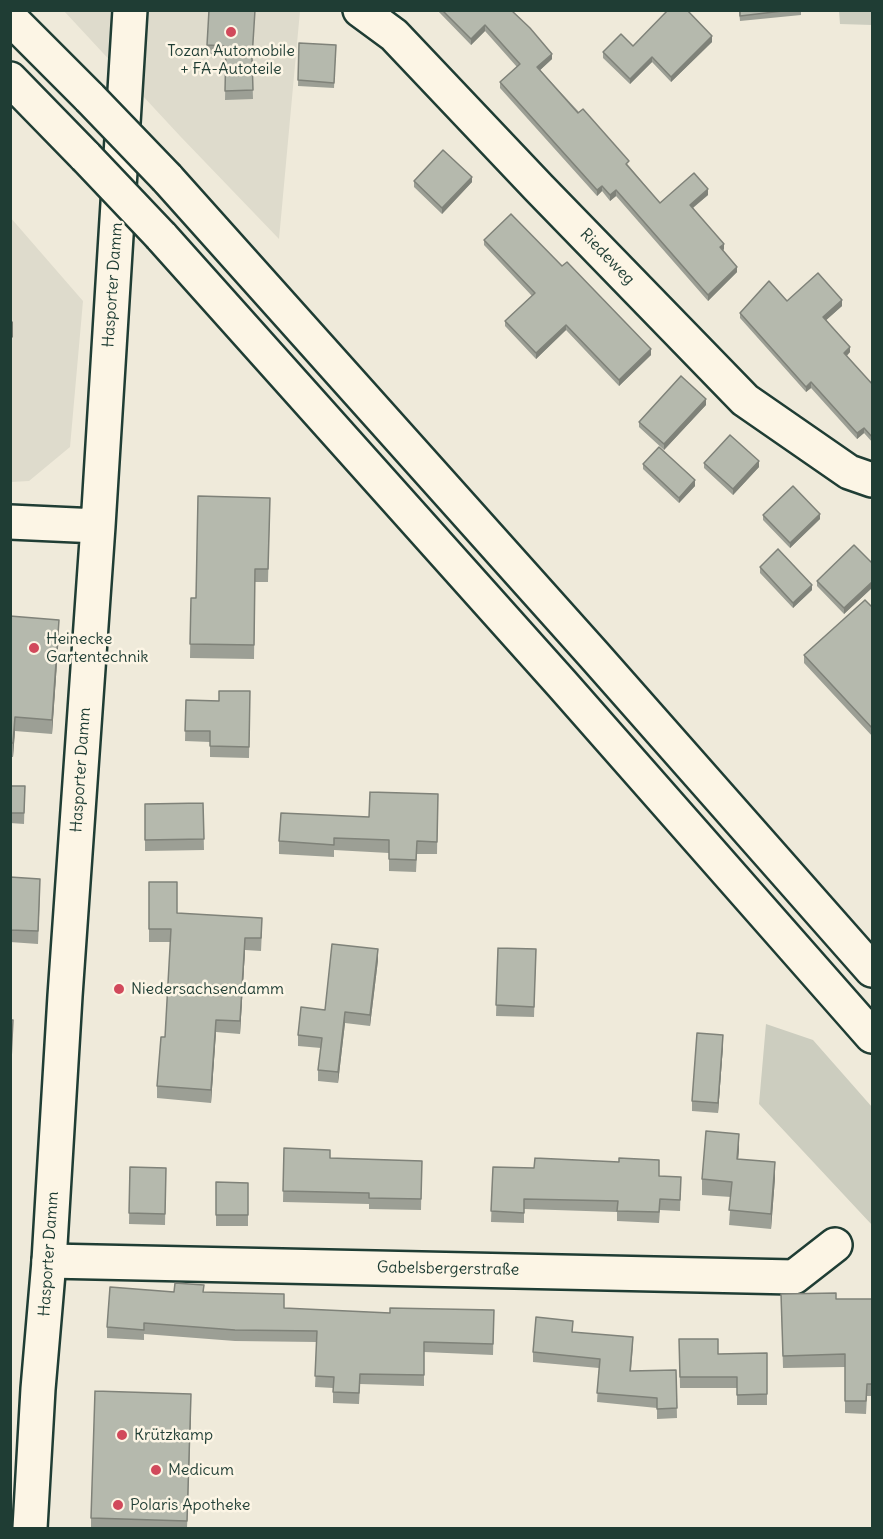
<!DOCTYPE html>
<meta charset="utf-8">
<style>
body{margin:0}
#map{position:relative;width:883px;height:1539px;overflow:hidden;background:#efeada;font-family:Delius,sans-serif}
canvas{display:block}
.frame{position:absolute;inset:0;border:12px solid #1f3d34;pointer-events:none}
</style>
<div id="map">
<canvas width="883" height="1539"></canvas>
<div class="frame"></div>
</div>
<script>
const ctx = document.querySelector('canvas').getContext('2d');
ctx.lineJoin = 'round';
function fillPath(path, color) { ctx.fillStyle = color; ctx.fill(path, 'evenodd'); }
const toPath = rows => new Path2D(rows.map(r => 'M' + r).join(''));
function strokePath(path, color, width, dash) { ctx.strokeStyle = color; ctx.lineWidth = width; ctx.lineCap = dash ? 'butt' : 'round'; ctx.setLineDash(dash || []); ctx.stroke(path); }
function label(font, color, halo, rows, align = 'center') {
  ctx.font = font + ' Delius,sans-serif'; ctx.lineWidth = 5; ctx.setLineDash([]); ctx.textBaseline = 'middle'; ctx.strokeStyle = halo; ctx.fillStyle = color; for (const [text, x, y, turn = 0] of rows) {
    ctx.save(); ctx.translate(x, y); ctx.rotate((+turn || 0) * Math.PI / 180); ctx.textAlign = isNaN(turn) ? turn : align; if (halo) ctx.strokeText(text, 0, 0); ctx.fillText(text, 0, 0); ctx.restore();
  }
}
const built = toPath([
 [64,11,300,11,279,239,180,136],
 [10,217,83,301,70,447,29,481,11,482]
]);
const green = toPath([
 [839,11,872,11,872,25,840,24],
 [766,1024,813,1040,872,1107,872,1225,759,1104]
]);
const minor = toPath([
 [360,10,394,35,539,188,745,400,849,472,872,480],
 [49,1261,794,1277,835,1245]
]);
const major = toPath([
 [10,522,98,526],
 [30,1528,38,1389,49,1261,65,996,98,526,130,10]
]);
const highway = toPath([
 [10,18,90,98],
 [10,79,86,157],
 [167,178,594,655,872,970],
 [161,236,562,684,872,1036]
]);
const highwayBridge = toPath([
 [90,98,167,178],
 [86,157,161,236]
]);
const wall = toPath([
 [209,10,252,64,253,99,225,100,226,55,207,54],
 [437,10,511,10,552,59,540,70,629,166,660,203,708,195,693,208,724,249,723,251,737,272,708,301,616,196,610,201,602,191,597,196,500,88,500,82,517,67,485,31,471,45],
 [739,10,801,10,801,15,740,21],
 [712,42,671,82,652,62,630,84,603,58,603,52,633,46],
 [299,43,336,45,334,88,298,86],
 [414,181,472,182,442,214,414,187],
 [484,240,562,266,651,355,619,386,566,330,536,359,505,326,505,321,532,296,484,245],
 [787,301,842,306,826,320,850,352,847,356,873,385,873,443,864,433,857,439,811,388,806,392,740,318,740,313],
 [706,405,664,450,639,427,639,422],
 [704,463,759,467,733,495,704,468],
 [643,464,695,486,679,503,643,469],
 [270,498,268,582,255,582,254,659,190,658,191,598,196,598],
 [763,515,820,519,790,548,763,520],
 [873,564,873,587,844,614,817,586,817,581],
 [760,567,812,590,793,608,760,573],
 [873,608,873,737,804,663,804,655],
 [10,616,59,634,52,734,15,731,13,757,10,757],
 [250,691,249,758,210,757,210,742,185,741,186,700,219,701],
 [10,786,25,786,24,824,10,823],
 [438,794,437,854,417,854,416,872,389,871,389,853,334,850,334,857,279,854,279,841,369,817],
 [203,803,204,850,145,851,145,804],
 [10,877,40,891,38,944,10,942],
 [149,882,177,913,262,930,261,951,245,950,240,1034,216,1032,211,1103,157,1098,157,1086,165,1037,171,942,149,942],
 [498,948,536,949,534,1017,496,1016],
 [378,960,370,1026,345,1023,338,1083,318,1081,318,1070,321,1048,298,1046,298,1035],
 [723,1046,718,1113,692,1111,692,1101],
 [284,1148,330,1158,422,1161,421,1210,369,1209,369,1204,283,1202],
 [739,1149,738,1159,775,1178,771,1229,729,1225,731,1197,702,1195,702,1179],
 [130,1167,166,1168,165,1225,129,1224],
 [493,1167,681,1177,680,1211,660,1210,659,1223,617,1221,617,1212,524,1209,524,1223,491,1222],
 [216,1182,248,1183,248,1226,216,1226],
 [204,1292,284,1308,390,1313,494,1310,493,1355,424,1352,424,1386,360,1384,359,1404,333,1403,333,1388,315,1387,317,1342,235,1341,144,1334,144,1340,107,1338,107,1327],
 [781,1294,836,1299,873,1299,873,1396,867,1396,866,1414,845,1413,845,1367,783,1368],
 [573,1332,633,1346,631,1371,676,1370,677,1418,657,1419,657,1408,597,1402,599,1368,533,1362,533,1352],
 [679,1339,718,1354,767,1353,767,1405,737,1405,737,1388,680,1388],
 [191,1413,187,1528,91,1528,91,1518]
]);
const shadedWall = toPath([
 [485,25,485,31,471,45,471,39],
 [712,36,712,42,671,82,671,77],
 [552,54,552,59,537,73,537,67],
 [652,57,652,62,630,84,630,79],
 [472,177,472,182,442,214,442,208],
 [602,186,602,191,597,196,597,190],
 [708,189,708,195,690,210,690,205],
 [616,190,616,196,610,201,610,195],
 [724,244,724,249,720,253,720,247],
 [737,267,737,272,708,301,708,295],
 [842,300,842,306,823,323,823,317],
 [13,321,13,337,10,340,10,324],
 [566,325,566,330,536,359,536,353],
 [850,347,850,352,844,358,844,353],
 [651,349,651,355,619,386,619,380],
 [811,382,811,388,806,392,806,387],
 [706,399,706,405,664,450,664,444],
 [864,428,864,433,857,439,857,433],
 [759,461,759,467,733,495,733,489],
 [695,480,695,486,679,503,679,498],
 [820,514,820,519,790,548,790,543],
 [873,581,873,587,844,614,844,608],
 [812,585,812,590,793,608,793,603],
 [59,620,59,634,52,734,52,720],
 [15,717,15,731,13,757,13,743],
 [245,938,245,950,240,1034,240,1021],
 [378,949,378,960,370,1026,370,1015],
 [345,1012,345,1023,338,1083,338,1072],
 [216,1020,216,1032,211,1103,211,1090],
 [723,1035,723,1046,718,1113,718,1103],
 [739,1134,739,1149,737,1174,737,1159],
 [775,1162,775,1178,771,1229,771,1214],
 [191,1394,191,1413,187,1528]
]);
const building = toPath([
 [209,10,255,10,252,58,253,90,225,91,226,46,207,45,209,10],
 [442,10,511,10,530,28,552,54,537,67,578,113,583,109,629,161,626,164,660,203,694,173,708,189,690,205,724,244,720,247,737,267,708,295,616,190,610,195,602,186,597,190,500,82,520,64,485,25,471,39,442,10],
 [668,10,687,10,712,36,671,77,652,57,630,79,603,52,621,34,633,46,668,10],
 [740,10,791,10,740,16,740,10],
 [299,43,336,45,334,83,298,80,299,43],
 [443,150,472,177,442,208,414,181,443,150],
 [511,214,562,266,567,262,651,349,619,380,566,325,536,353,505,321,535,293,484,240,511,214],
 [818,273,842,300,823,317,850,347,844,353,873,385,873,438,864,428,857,433,811,382,806,387,740,313,769,281,787,301,818,273],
 [681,376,706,399,664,444,639,422,681,376],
 [730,435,759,461,733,489,704,463,730,435],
 [659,447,695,480,679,498,643,464,659,447],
 [793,486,820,514,790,543,763,515,793,486],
 [198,496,270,498,268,569,255,569,254,645,190,644,191,598,196,598,198,496],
 [854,545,873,564,873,581,844,608,817,581,854,545],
 [778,549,812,585,793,603,760,567,778,549],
 [865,600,873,608,873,729,804,655,865,600],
 [10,616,59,620,52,720,15,717,13,743,10,743,10,616],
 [219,691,250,691,249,747,210,746,210,731,185,731,186,700,219,701,219,691],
 [10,786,25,786,24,813,10,813,10,786],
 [370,792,438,794,437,842,417,841,416,860,389,859,389,840,334,838,334,845,279,841,281,813,369,817,370,792],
 [203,803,204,839,145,840,145,804,203,803],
 [10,877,40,879,38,931,10,930,10,877],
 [149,882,177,882,177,913,262,918,261,938,245,938,240,1021,216,1020,211,1090,157,1086,161,1037,165,1037,171,929,149,929,149,882],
 [332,944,378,949,370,1015,345,1012,338,1072,318,1070,322,1038,298,1035,301,1007,325,1010,332,944],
 [498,948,536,949,534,1007,496,1005,498,948],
 [10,1020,13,1020,10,1080,10,1020],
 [697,1033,723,1035,718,1103,692,1101,697,1033],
 [706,1131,739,1134,737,1159,775,1162,771,1214,729,1210,732,1182,702,1179,706,1131],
 [284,1148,330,1150,330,1158,422,1161,421,1199,369,1198,369,1193,283,1191,284,1148],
 [535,1158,619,1162,619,1158,659,1160,659,1176,681,1177,680,1200,660,1199,659,1212,617,1211,618,1201,524,1199,524,1213,491,1211,493,1167,534,1168,535,1158],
 [130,1167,166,1168,165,1214,129,1213,130,1167],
 [216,1182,248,1183,248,1215,216,1215,216,1182],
 [175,1283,204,1285,203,1292,284,1294,284,1308,390,1313,390,1308,494,1310,493,1344,424,1342,424,1375,360,1374,359,1393,333,1392,334,1377,315,1376,317,1331,235,1330,144,1323,144,1330,107,1327,110,1287,174,1292,175,1283],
 [836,1293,836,1299,873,1299,873,1384,867,1384,866,1401,845,1401,845,1354,783,1356,781,1294,836,1293],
 [536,1317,573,1321,572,1332,633,1337,630,1371,676,1370,677,1408,657,1409,657,1398,597,1393,600,1359,533,1352,536,1317],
 [679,1339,718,1339,718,1354,767,1353,767,1394,737,1395,737,1377,680,1377,679,1339],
 [95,1391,191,1394,187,1521,91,1518,95,1391]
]);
const markers = [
 [231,32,6,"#d1495b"],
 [34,648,6,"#d1495b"],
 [119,989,6,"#d1495b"],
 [122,1435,6,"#d1495b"],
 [156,1470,6,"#d1495b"],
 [118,1505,6,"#d1495b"]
];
const poiNames = [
 ["Tozan Automobile",231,51,"center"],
 ["+ FA-Autoteile",231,69,"center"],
 ["Heinecke",46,639],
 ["Gartentechnik",46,657],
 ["Niedersachsendamm",131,989],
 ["Krützkamp",134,1435],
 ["Medicum",168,1470],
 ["Polaris Apotheke",130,1505]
];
const streetNames = [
 ["Riedeweg",607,257,46],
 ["Hasporter Damm",113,285,-86],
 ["Hasporter Damm",81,770,-86],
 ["Hasporter Damm",49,1254,-86],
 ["Gabelsbergerstraße",448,1269,1]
];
fillPath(built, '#dedbcc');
fillPath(green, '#cccdbf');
strokePath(minor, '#1f3d34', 38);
strokePath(major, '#1f3d34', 38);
strokePath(highway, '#1f3d34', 38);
strokePath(minor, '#fcf5e5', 33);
strokePath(major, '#fcf5e5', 33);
strokePath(highway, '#fcf5e5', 33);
strokePath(highwayBridge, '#1f3d34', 38, []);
strokePath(highwayBridge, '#fcf5e5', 33);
fillPath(wall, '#9c9f95');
fillPath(shadedWall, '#7f8279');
fillPath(building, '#b5b9ad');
strokePath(building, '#7f8279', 1.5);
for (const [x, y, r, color] of markers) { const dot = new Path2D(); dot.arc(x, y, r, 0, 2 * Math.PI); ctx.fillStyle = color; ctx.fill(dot); strokePath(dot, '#fcf5e5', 2); }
label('16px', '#1f3d34', '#fcf5e5', poiNames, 'left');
label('16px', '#1f3d34', '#fcf5e5', streetNames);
</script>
